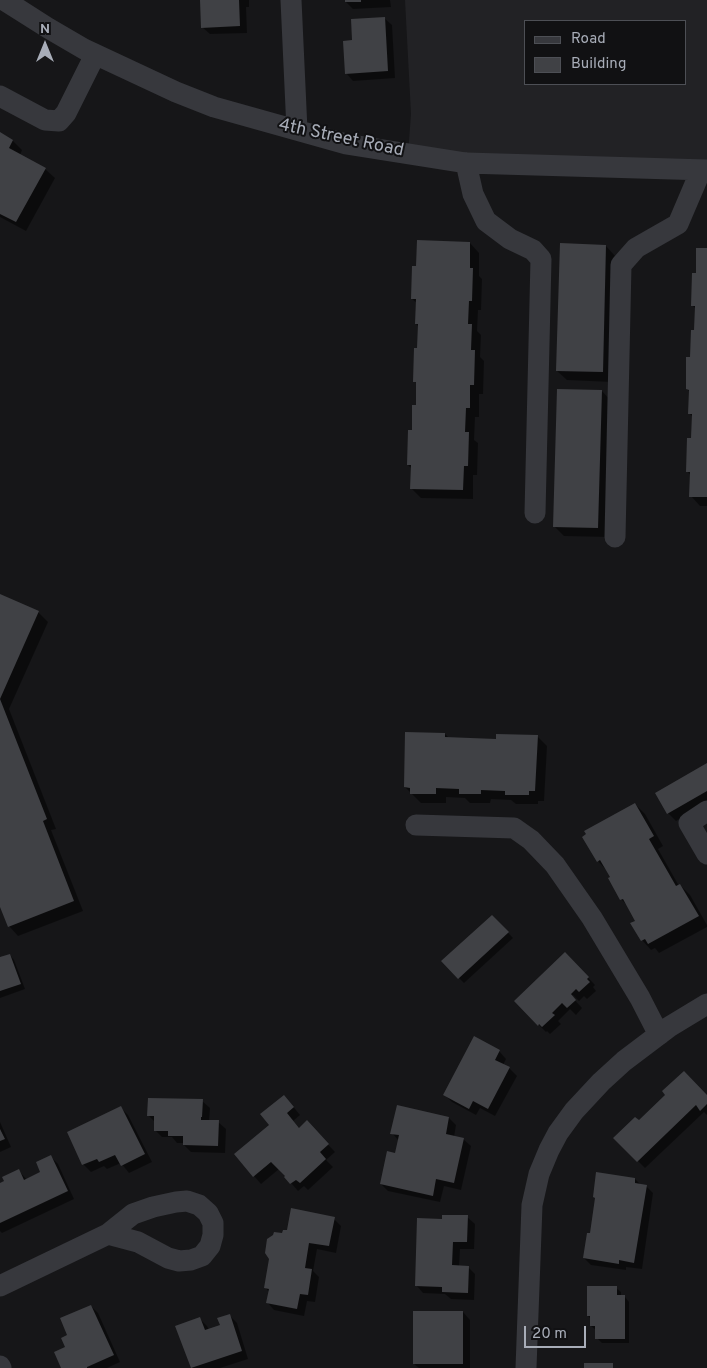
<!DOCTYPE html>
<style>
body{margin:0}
#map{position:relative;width:707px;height:1368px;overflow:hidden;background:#161618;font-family:Overpass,sans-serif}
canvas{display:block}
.legend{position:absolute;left:524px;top:20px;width:162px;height:65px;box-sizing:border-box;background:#111113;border:1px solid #4d4f55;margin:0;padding:6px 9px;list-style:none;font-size:15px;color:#a8adb8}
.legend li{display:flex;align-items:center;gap:10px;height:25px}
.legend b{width:25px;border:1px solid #4d4f55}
.north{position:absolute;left:20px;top:20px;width:50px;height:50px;-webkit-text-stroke:4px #111113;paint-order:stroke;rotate:0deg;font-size:14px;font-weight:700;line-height:20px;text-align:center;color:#a8adb8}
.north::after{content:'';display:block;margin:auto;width:18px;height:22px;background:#a8adb8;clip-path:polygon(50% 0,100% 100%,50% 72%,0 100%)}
.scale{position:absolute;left:524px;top:1326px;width:62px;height:22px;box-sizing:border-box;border:2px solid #a8adb8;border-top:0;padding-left:6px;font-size:15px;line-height:18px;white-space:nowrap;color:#a8adb8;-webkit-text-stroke:4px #111113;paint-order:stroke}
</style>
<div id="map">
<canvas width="707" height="1368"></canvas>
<ul class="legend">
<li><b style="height:6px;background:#37383d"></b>Road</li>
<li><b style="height:14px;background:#404145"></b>Building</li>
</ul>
<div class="north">N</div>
<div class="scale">20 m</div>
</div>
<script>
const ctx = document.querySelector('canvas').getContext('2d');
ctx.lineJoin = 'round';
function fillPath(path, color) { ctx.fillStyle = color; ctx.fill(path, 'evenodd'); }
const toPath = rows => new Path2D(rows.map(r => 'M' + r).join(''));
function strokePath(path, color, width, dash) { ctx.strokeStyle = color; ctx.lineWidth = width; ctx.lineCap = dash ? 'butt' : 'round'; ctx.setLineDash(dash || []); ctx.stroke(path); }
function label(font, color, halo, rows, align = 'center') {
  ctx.font = font + ' Overpass,sans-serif'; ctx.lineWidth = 4; ctx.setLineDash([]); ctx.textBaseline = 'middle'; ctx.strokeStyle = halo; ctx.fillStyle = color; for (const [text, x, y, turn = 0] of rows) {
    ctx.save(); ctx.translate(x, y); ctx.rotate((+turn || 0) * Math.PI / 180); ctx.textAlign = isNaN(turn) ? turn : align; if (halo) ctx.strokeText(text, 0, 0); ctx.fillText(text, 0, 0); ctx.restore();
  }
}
const built = toPath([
 [405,0,707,0,707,169,408,154,411,114],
 [526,21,686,21,686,84,526,84]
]);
const shadow = toPath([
 [201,0,249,0,249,7,246,7,247,33,210,34,202,27],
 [346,0,390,0,391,7,353,9,346,2],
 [384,18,392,25,395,78,353,81,346,73,353,41],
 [0,134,13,141,22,150,20,155,45,169,55,178,26,231,0,217],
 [470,243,479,253,479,276,482,279,481,310,478,310,477,331,481,335,480,357,484,361,483,394,479,394,479,417,475,417,474,440,478,443,477,475,473,475,473,499,421,498,411,488,412,469,408,465,417,407,417,384,415,381,418,349,419,327,416,324,417,303,412,299],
 [606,246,615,256,612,382,567,380,557,371],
 [707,249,707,506,700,506,691,496,691,476,688,472,692,439,693,417,690,414,690,392,687,389,695,332,696,309,692,305,697,275],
 [602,391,611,401,608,537,564,536,554,526],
 [0,595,38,612,48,622,9,709,56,829,51,830,83,911,18,936,9,926,0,904],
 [445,734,449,738,497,740,537,736,547,746,544,801,538,801,538,804,516,804,511,800,491,799,490,803,470,803,465,798,446,797,446,803,421,803,405,787],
 [707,765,707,803,676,821,668,813,657,794],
 [635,804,645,814,663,846,658,849,679,886,680,885,690,895,707,925,707,927,659,953,655,948,651,950,642,940,637,921,628,906,621,899,612,877,607,871,598,861],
 [492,916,513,938,464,983,443,962],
 [565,953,595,985,593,987,596,991,587,999,584,996,579,1001,573,995,571,996,582,1008,576,1015,570,1009,558,1021,561,1024,550,1034,547,1031,546,1032,515,1001],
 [10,955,14,960,25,989,0,998,0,959],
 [499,1051,506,1059,503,1065,509,1068,517,1076,495,1116,480,1108,476,1115,452,1102,444,1094],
 [707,1096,707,1115,704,1112,645,1168,615,1138,639,1122],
 [202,1101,210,1108,209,1121,218,1122,226,1129,225,1153,191,1152,184,1145,184,1143,177,1143,172,1137,162,1137,155,1130,155,1122,148,1115],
 [291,1104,300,1115,293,1121,300,1129,307,1122,335,1152,326,1160,333,1167,308,1190,304,1186,298,1191,279,1169,261,1184,254,1176,271,1125],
 [121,1108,128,1115,152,1162,129,1173,121,1163,107,1169,104,1166,91,1172,83,1164,68,1132],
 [449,1118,456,1125,454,1137,463,1139,471,1146,461,1190,444,1186,440,1202,388,1191,381,1184,396,1155,399,1141,392,1133],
 [0,1122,11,1147,0,1152],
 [50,1156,58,1164,74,1199,2,1233,0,1231,0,1184,19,1171,27,1180,42,1172],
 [635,1179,641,1185,646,1186,653,1193,642,1269,626,1267,626,1270,591,1265,584,1258,591,1235,596,1199,594,1197],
 [467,1217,475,1224,474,1249,460,1249,459,1267,468,1267,475,1274,474,1300,451,1299,445,1294,423,1293,416,1285,443,1220],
 [334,1219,341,1226,336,1253,317,1249,313,1271,319,1277,315,1302,307,1301,304,1316,274,1310,267,1302,269,1292,265,1287,283,1235],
 [616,1288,621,1292,621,1297,625,1297,629,1302,629,1343,602,1343,597,1338,597,1331,591,1326,591,1319,588,1316],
 [91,1306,98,1313,120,1362,107,1368,62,1368,69,1335],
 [463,1312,470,1320,470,1368,419,1368,414,1364],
 [229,1315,237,1323,248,1359,220,1368,192,1368,200,1319,207,1326,209,1330,221,1326]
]);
const building = toPath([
 [200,0,239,0,240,26,201,28],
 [345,0,361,0,361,2,345,2],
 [385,17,388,71,345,74,343,41,352,40,351,19],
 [0,132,13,140,9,148,46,168,16,222,0,214],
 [417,240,470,242,470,268,473,268,472,301,469,301,468,324,472,324,471,350,475,350,474,385,470,385,470,408,466,408,465,432,469,432,468,466,464,466,463,490,410,489,411,465,407,465,408,430,412,430,412,405,416,405,416,382,413,382,414,348,417,348,418,324,415,324,416,299,411,299,412,266,416,266],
 [560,243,606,245,603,372,556,371],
 [696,248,707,248,707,497,689,497,690,472,686,472,687,438,691,438,692,414,688,414,689,390,686,389,686,357,690,357,691,330,694,330,695,306,691,306,692,273,696,273],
 [557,389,602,390,598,528,553,527],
 [0,594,39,611,0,699],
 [0,699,47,819,43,821,74,901,8,927,0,907],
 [405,732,445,733,445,737,496,739,496,734,538,735,535,791,529,791,529,795,505,795,505,791,481,790,481,794,459,794,459,789,436,788,436,794,410,794,410,788,404,787],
 [707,763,707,791,667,814,655,793],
 [635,803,654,836,649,839,676,886,680,884,699,916,648,944,645,939,641,941,630,923,635,921,623,899,620,900,608,878,610,877,600,860,597,862,582,837,586,834,584,831],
 [492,915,509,932,458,979,441,961],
 [565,952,589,977,587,979,590,982,579,992,576,989,571,994,576,1000,567,1008,562,1003,552,1013,555,1015,542,1027,539,1024,538,1026,514,1001],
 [10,954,21,984,0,991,0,957],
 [474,1036,500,1050,495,1060,510,1067,488,1109,473,1101,469,1109,443,1095],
 [684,1071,707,1095,707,1104,700,1111,696,1105,637,1162,613,1138,635,1117,639,1120,665,1095,662,1091],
 [284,1095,294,1107,287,1113,299,1128,307,1120,329,1144,320,1152,326,1159,300,1183,296,1180,290,1184,284,1177,285,1176,271,1162,253,1177,234,1154,269,1125,260,1114],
 [148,1098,203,1099,202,1117,201,1117,201,1120,219,1120,218,1146,183,1145,183,1136,168,1136,168,1131,154,1131,154,1116,147,1116],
 [397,1105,449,1117,446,1134,464,1138,454,1183,436,1179,433,1196,380,1184,387,1151,395,1153,399,1135,390,1134],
 [121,1106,145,1154,121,1166,115,1155,99,1162,97,1159,82,1165,67,1132],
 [0,1129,5,1139,0,1141],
 [51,1155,68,1191,0,1223,0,1183,4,1181,2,1177,19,1169,24,1180,40,1172,36,1162],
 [596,1172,635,1178,635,1183,647,1185,634,1263,619,1260,619,1264,583,1258,587,1233,590,1233,595,1198,593,1197],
 [291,1208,335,1217,329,1246,309,1243,305,1268,312,1269,308,1295,300,1294,297,1309,266,1303,269,1289,264,1288,269,1259,265,1253,267,1239,273,1235,274,1232,282,1233,283,1230,287,1230],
 [442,1215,468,1215,467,1242,453,1242,452,1265,469,1266,468,1293,442,1292,442,1287,415,1286,417,1218,442,1219],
 [587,1286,617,1286,617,1295,625,1295,625,1339,595,1339,595,1326,590,1326,590,1316,587,1316],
 [91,1305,114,1355,87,1367,87,1368,61,1368,54,1352,65,1347,61,1338,67,1335,60,1318],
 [413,1311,463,1311,463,1364,413,1364],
 [230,1314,242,1351,191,1368,175,1326,200,1317,205,1330,220,1325,217,1318],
 [584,1363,613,1363,613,1368,584,1368]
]);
const minor = toPath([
 [4,0,48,28,84,49,176,92,214,107,346,144,466,163,707,170],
 [291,0,297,130],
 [0,96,45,120,59,121,66,113,95,55],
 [466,163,473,194,486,221,510,239,533,250,541,259,535,513],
 [615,537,621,265,636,248,678,224,701,170],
 [707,811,689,823,707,854],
 [416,825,514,828,531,840,555,865,592,918,640,998,659,1035],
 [0,1286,108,1234,133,1214,153,1207,176,1202,187,1201,199,1205,208,1213,213,1223,213,1235,210,1246,202,1256,191,1260,179,1261,168,1258,138,1242,108,1234],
 [0,1366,1,1368],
 [526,1368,532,1205,539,1174,549,1150,558,1133,574,1111,601,1082,624,1061,669,1027,707,1004]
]);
const streetNames = [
 ["4th Street Road",341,139,12]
];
fillPath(built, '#222225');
fillPath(shadow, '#0007');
fillPath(building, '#404145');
strokePath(minor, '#37383d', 21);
label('18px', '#a8adb8', '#111113', streetNames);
</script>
